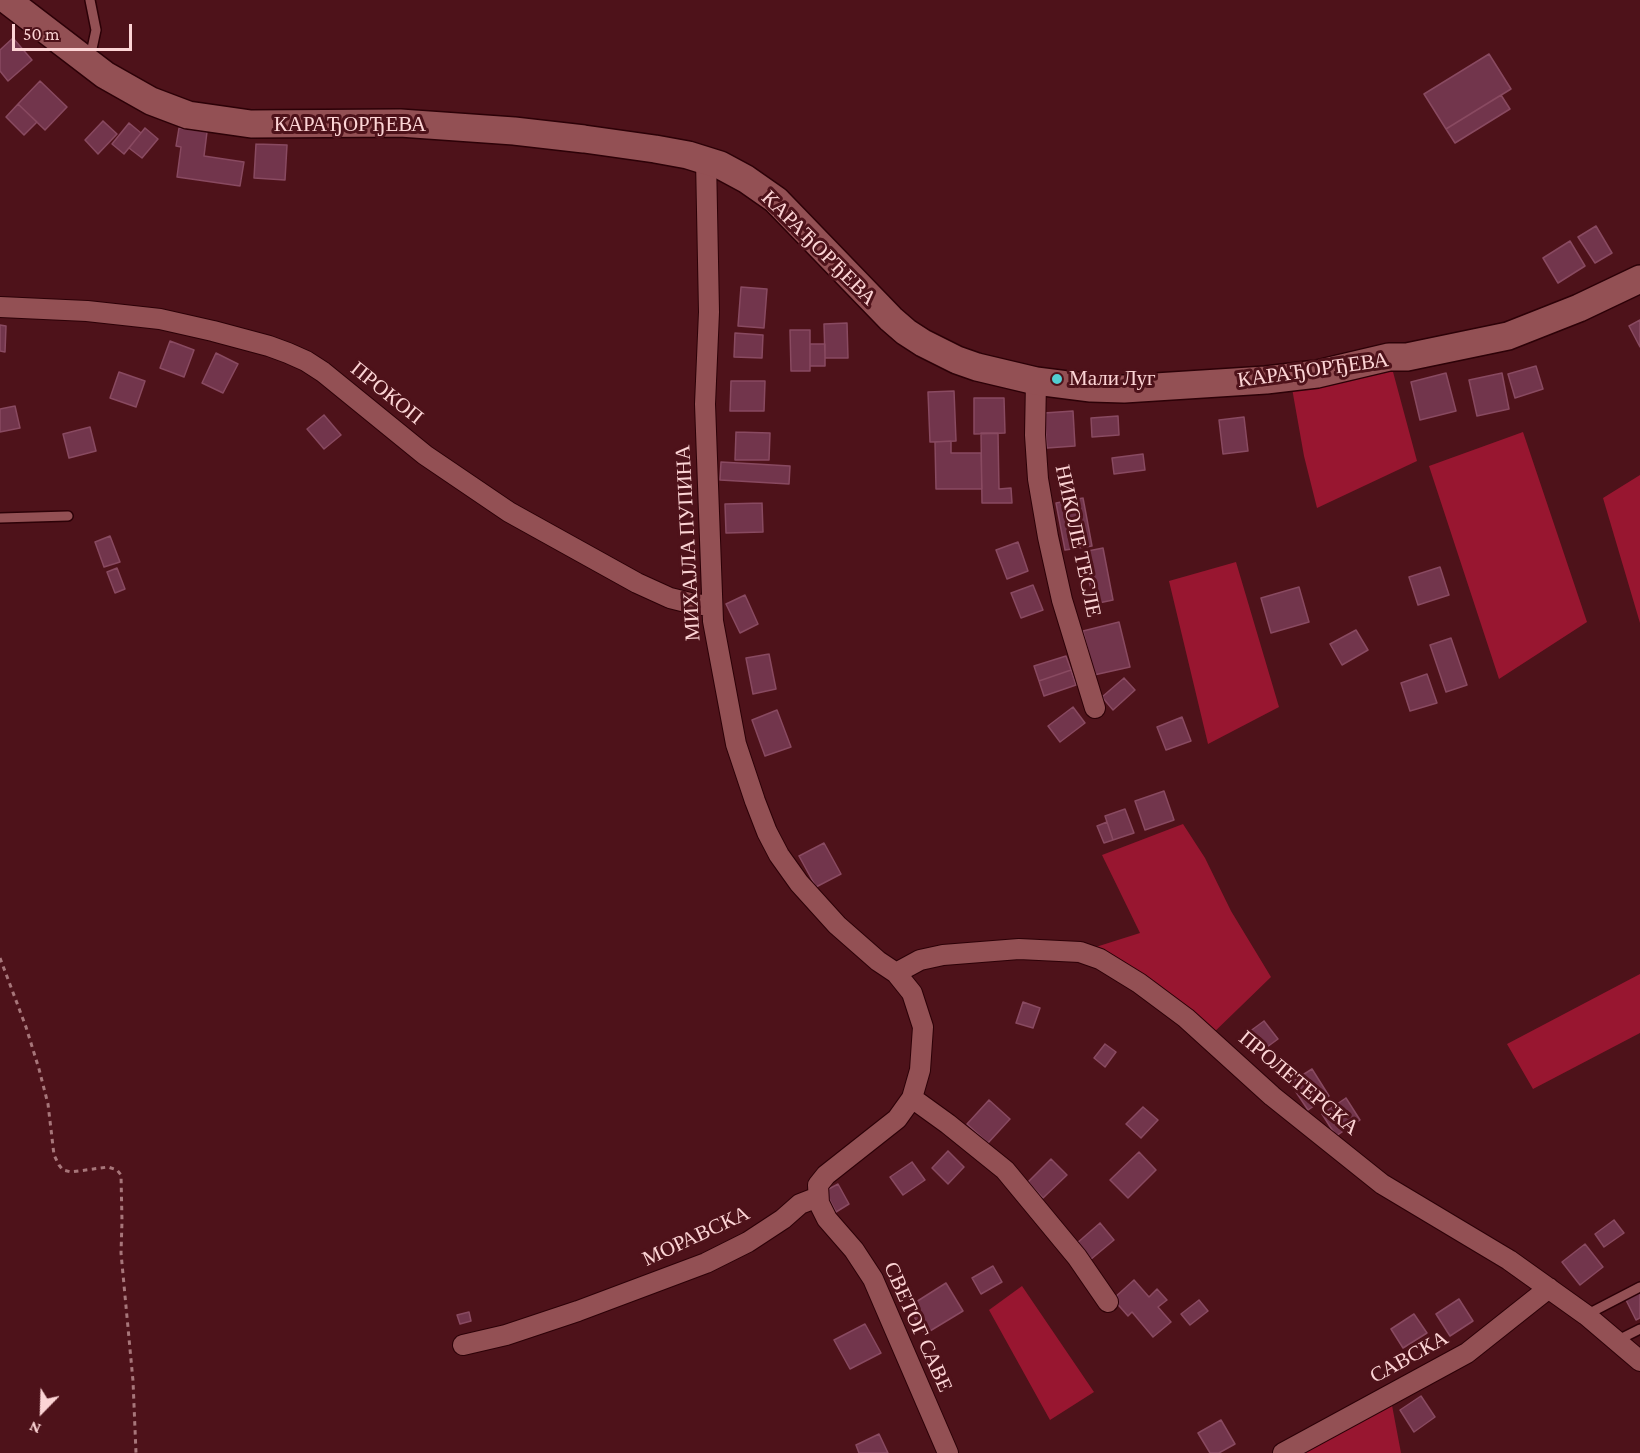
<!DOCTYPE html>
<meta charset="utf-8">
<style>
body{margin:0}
#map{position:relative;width:1640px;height:1453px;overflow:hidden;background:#4e121a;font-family:"Crimson Pro",serif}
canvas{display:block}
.north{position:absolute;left:12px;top:1381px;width:60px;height:60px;-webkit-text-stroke:4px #4e121a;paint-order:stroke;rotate:203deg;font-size:16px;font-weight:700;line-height:24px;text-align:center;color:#fcd4d5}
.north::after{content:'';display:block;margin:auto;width:21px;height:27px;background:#fcd4d5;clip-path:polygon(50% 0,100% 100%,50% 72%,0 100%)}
.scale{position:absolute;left:12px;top:24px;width:120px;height:27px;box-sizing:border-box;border:3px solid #fcd4d5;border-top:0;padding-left:8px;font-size:18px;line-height:21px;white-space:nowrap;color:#fcd4d5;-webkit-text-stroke:4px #4e121a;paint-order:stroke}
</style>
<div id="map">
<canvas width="1640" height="1453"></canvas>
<div class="north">N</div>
<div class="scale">50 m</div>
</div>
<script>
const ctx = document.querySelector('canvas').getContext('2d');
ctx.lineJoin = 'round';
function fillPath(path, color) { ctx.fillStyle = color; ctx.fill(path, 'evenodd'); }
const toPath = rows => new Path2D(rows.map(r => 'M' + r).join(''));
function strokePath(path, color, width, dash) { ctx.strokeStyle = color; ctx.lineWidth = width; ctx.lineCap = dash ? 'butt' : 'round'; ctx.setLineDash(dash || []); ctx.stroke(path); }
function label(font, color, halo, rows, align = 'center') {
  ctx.font = font + ' "Crimson Pro",serif'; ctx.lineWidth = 6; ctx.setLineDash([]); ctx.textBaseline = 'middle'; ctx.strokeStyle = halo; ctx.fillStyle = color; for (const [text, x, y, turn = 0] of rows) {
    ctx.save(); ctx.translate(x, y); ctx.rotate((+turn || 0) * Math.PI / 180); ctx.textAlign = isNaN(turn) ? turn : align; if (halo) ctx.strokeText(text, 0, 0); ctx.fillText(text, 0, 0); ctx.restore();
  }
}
const green = toPath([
 [1389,357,1417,461,1317,508,1304,456,1290,377],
 [1523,432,1587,622,1499,679,1429,466],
 [1640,475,1640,623,1603,498],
 [1236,562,1279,707,1208,744,1169,581],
 [1183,824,1205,858,1231,911,1271,977,1208,1038,1080,952,1140,933,1102,855],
 [1640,974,1640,1033,1533,1089,1507,1044],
 [1022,1286,1094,1392,1050,1420,989,1310],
 [1391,1400,1401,1453,1294,1453]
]);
const building = toPath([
 [13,38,32,60,8,81,0,71,0,50,13,38],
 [1489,54,1511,89,1446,129,1424,94,1489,54],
 [40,81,67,107,45,130,18,104,40,81],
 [1501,95,1510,109,1455,143,1446,129,1501,95],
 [18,104,37,122,24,135,6,117,18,104],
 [103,121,117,134,98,154,85,140,103,121],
 [129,123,141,133,124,154,112,144,129,123],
 [145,128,158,139,142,158,129,148,145,128],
 [179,128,207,132,204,156,244,162,240,186,177,177,181,147,176,146,179,128],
 [256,144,287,145,285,180,254,178,256,144],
 [1596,226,1612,253,1595,263,1578,237,1596,226],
 [1570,241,1585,266,1558,283,1543,258,1570,241],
 [741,287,767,289,764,328,738,326,741,287],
 [1640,320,1640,347,1629,326,1640,320],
 [847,323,848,358,825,358,824,324,847,323],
 [0,325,6,326,5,352,0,351,0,325],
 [790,330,810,330,810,371,791,371,790,330],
 [735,333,763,335,762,358,734,357,735,333],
 [170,341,194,350,184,377,160,368,170,341],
 [810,344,825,344,825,366,810,366,810,344],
 [216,353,238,364,223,393,202,383,216,353],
 [1536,366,1543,389,1515,398,1508,374,1536,366],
 [119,372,145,381,136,407,110,398,119,372],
 [1446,373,1456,411,1420,420,1411,382,1446,373],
 [1502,373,1509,409,1477,416,1469,380,1502,373],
 [731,381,765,381,764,411,730,411,731,381],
 [954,391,956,441,930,442,928,392,954,391],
 [974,398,1004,398,1005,433,974,434,974,398],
 [15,406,20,428,0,432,0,409,15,406],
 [1073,411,1075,446,1047,448,1044,413,1073,411],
 [324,415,341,435,324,449,307,429,324,415],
 [1118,416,1119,435,1092,437,1091,418,1118,416],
 [1244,417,1248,451,1223,454,1219,420,1244,417],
 [90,427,96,451,69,458,63,434,90,427],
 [736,432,770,433,769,460,735,460,736,432],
 [981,433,998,433,999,489,1011,488,1012,503,982,503,981,433],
 [951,441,951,453,981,453,982,489,936,489,935,442,951,441],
 [1143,454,1145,470,1114,474,1112,458,1143,454],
 [721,462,790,466,789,484,720,480,721,462],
 [1083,498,1092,546,1065,550,1056,503,1083,498],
 [762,503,763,532,726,533,725,504,762,503],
 [110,536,120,562,104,567,95,542,110,536],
 [1018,542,1028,571,1007,579,996,550,1018,542],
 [1103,548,1113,600,1094,604,1083,552,1103,548],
 [1440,567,1449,595,1418,605,1409,577,1440,567],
 [117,568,125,589,115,593,107,572,117,568],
 [1033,585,1043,610,1021,618,1011,593,1033,585],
 [1299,587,1309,622,1271,633,1261,598,1299,587],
 [745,595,758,624,740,633,726,604,745,595],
 [1119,622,1130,667,1094,675,1083,631,1119,622],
 [1356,630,1368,650,1342,665,1330,644,1356,630],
 [1451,638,1467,685,1446,692,1430,645,1451,638],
 [769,654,776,689,753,694,746,658,769,654],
 [1066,656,1071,670,1039,681,1034,666,1066,656],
 [1071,670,1076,685,1044,696,1039,681,1071,670],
 [1427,674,1437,703,1410,711,1401,683,1427,674],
 [1124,678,1135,690,1113,710,1102,697,1124,678],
 [1073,707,1085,723,1060,742,1048,726,1073,707],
 [777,710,791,747,765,756,752,720,777,710],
 [1182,717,1191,741,1166,750,1157,727,1182,717],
 [1164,791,1174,820,1145,830,1135,801,1164,791],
 [1125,809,1134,833,1113,840,1105,816,1125,809],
 [1107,822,1113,840,1104,843,1097,826,1107,822],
 [824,843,841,874,816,887,799,856,824,843],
 [1023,1002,1040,1008,1033,1028,1016,1023,1023,1002],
 [1264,1021,1278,1039,1263,1050,1249,1032,1264,1021],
 [1105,1044,1116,1052,1105,1067,1094,1058,1105,1044],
 [1312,1069,1329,1096,1308,1110,1290,1083,1312,1069],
 [1346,1098,1360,1120,1336,1136,1322,1114,1346,1098],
 [989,1100,1010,1119,988,1143,967,1124,989,1100],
 [1143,1107,1158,1120,1141,1138,1126,1124,1143,1107],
 [948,1151,964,1167,948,1184,932,1168,948,1151],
 [1139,1152,1156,1170,1128,1198,1110,1180,1139,1152],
 [1051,1159,1067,1175,1043,1198,1028,1182,1051,1159],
 [912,1162,925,1180,903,1195,890,1177,912,1162],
 [838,1184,849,1204,836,1212,825,1191,838,1184],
 [1614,1220,1624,1233,1604,1247,1595,1234,1614,1220],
 [1100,1223,1114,1240,1090,1260,1076,1244,1100,1223],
 [1585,1244,1603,1267,1580,1285,1562,1262,1585,1244],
 [993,1266,1002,1282,981,1294,972,1278,993,1266],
 [1134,1280,1149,1297,1157,1289,1167,1300,1158,1307,1171,1322,1153,1337,1132,1312,1128,1316,1113,1299,1134,1280],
 [946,1283,963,1311,925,1334,908,1307,946,1283],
 [1640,1293,1640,1318,1636,1320,1626,1300,1640,1293],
 [1459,1299,1473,1321,1450,1336,1436,1314,1459,1299],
 [1199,1300,1208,1311,1190,1325,1181,1314,1199,1300],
 [469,1312,471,1321,460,1324,457,1315,469,1312],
 [1414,1314,1427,1333,1403,1348,1391,1329,1414,1314],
 [865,1324,881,1353,850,1369,834,1340,865,1324],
 [1421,1396,1435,1417,1414,1432,1400,1410,1421,1396],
 [1221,1420,1235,1444,1219,1453,1210,1453,1198,1433,1221,1420],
 [879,1434,888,1453,859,1453,856,1445,879,1434]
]);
const path = toPath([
 [0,958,26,1027,39,1069,48,1104,54,1155,59,1165,63,1170,71,1172,108,1167,117,1170,121,1175,122,1221,121,1253,133,1381,136,1453]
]);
const lane = toPath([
 [90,58,96,30,90,0],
 [0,518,68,516],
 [1586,1315,1640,1287],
 [1618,1340,1640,1329]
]);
const street = toPath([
 [706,159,709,312,705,404,713,621,736,744,755,801,767,832,779,855,799,883,837,925,878,961,896,973,912,993,923,1027,920,1070,912,1098,897,1119,826,1175,818,1185,819,1203,827,1219,854,1250,873,1279,948,1453],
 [0,307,87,311,160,319,213,331,269,346,288,353,306,361,323,372,425,455,509,512,637,583,670,598,694,604,712,606],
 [1036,381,1035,435,1038,479,1048,537,1062,600,1095,708],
 [896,973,920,960,943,955,1019,949,1080,952,1100,959,1139,983,1186,1018,1272,1096,1382,1184,1509,1260,1586,1315,1640,1361],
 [912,1098,948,1124,1005,1170,1077,1257,1108,1302],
 [463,1345,506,1335,578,1311,706,1263,748,1242,783,1219,800,1204,818,1197],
 [1283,1453,1467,1353,1549,1288]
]);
const secondary = toPath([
 [7,0,105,75,151,101,188,115,251,124,400,123,514,131,584,139,655,149,688,155,720,165,746,179,776,200,891,319,906,332,923,343,957,360,977,367,1036,381,1091,388,1124,389,1266,380,1317,374,1389,357,1407,357,1508,336,1579,308,1640,279]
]);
const markers = [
 [1057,379,6,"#52cdd0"]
];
const streetNames = [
 ["КАРАЂОРЂЕВА",350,125],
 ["КАРАЂОРЂЕВА",819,248,45],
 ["КАРАЂОРЂЕВА",1313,370,-8],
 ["ПРОКОП",387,393,39],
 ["НИКОЛЕ ТЕСЛЕ",1078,541,78],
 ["МИХАЈЛА ПУПИНА",688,543,-93],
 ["ПРОЛЕТЕРСКА",1299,1083,40],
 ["МОРАВСКА",696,1236,-25],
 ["СВЕТОГ САВЕ",918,1327,66],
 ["САВСКА",1409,1357,-29]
];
const poiNames = [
 ["Мали Луг",1069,379]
];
fillPath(green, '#981630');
fillPath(building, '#72354c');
strokePath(building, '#894a61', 1.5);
strokePath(lane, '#2c0107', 12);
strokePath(street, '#2c0107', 22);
strokePath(secondary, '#2c0107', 30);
strokePath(path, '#a7767a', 3, [4.5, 4.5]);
strokePath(lane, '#935054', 9);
strokePath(street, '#935054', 20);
strokePath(secondary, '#935054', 27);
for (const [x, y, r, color] of markers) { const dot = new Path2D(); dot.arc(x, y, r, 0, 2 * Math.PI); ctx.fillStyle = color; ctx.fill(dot); strokePath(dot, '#4e121a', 2); }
label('21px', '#fcd4d5', '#4e121a', streetNames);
label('21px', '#fcd4d5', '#4e121a', poiNames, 'left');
</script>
